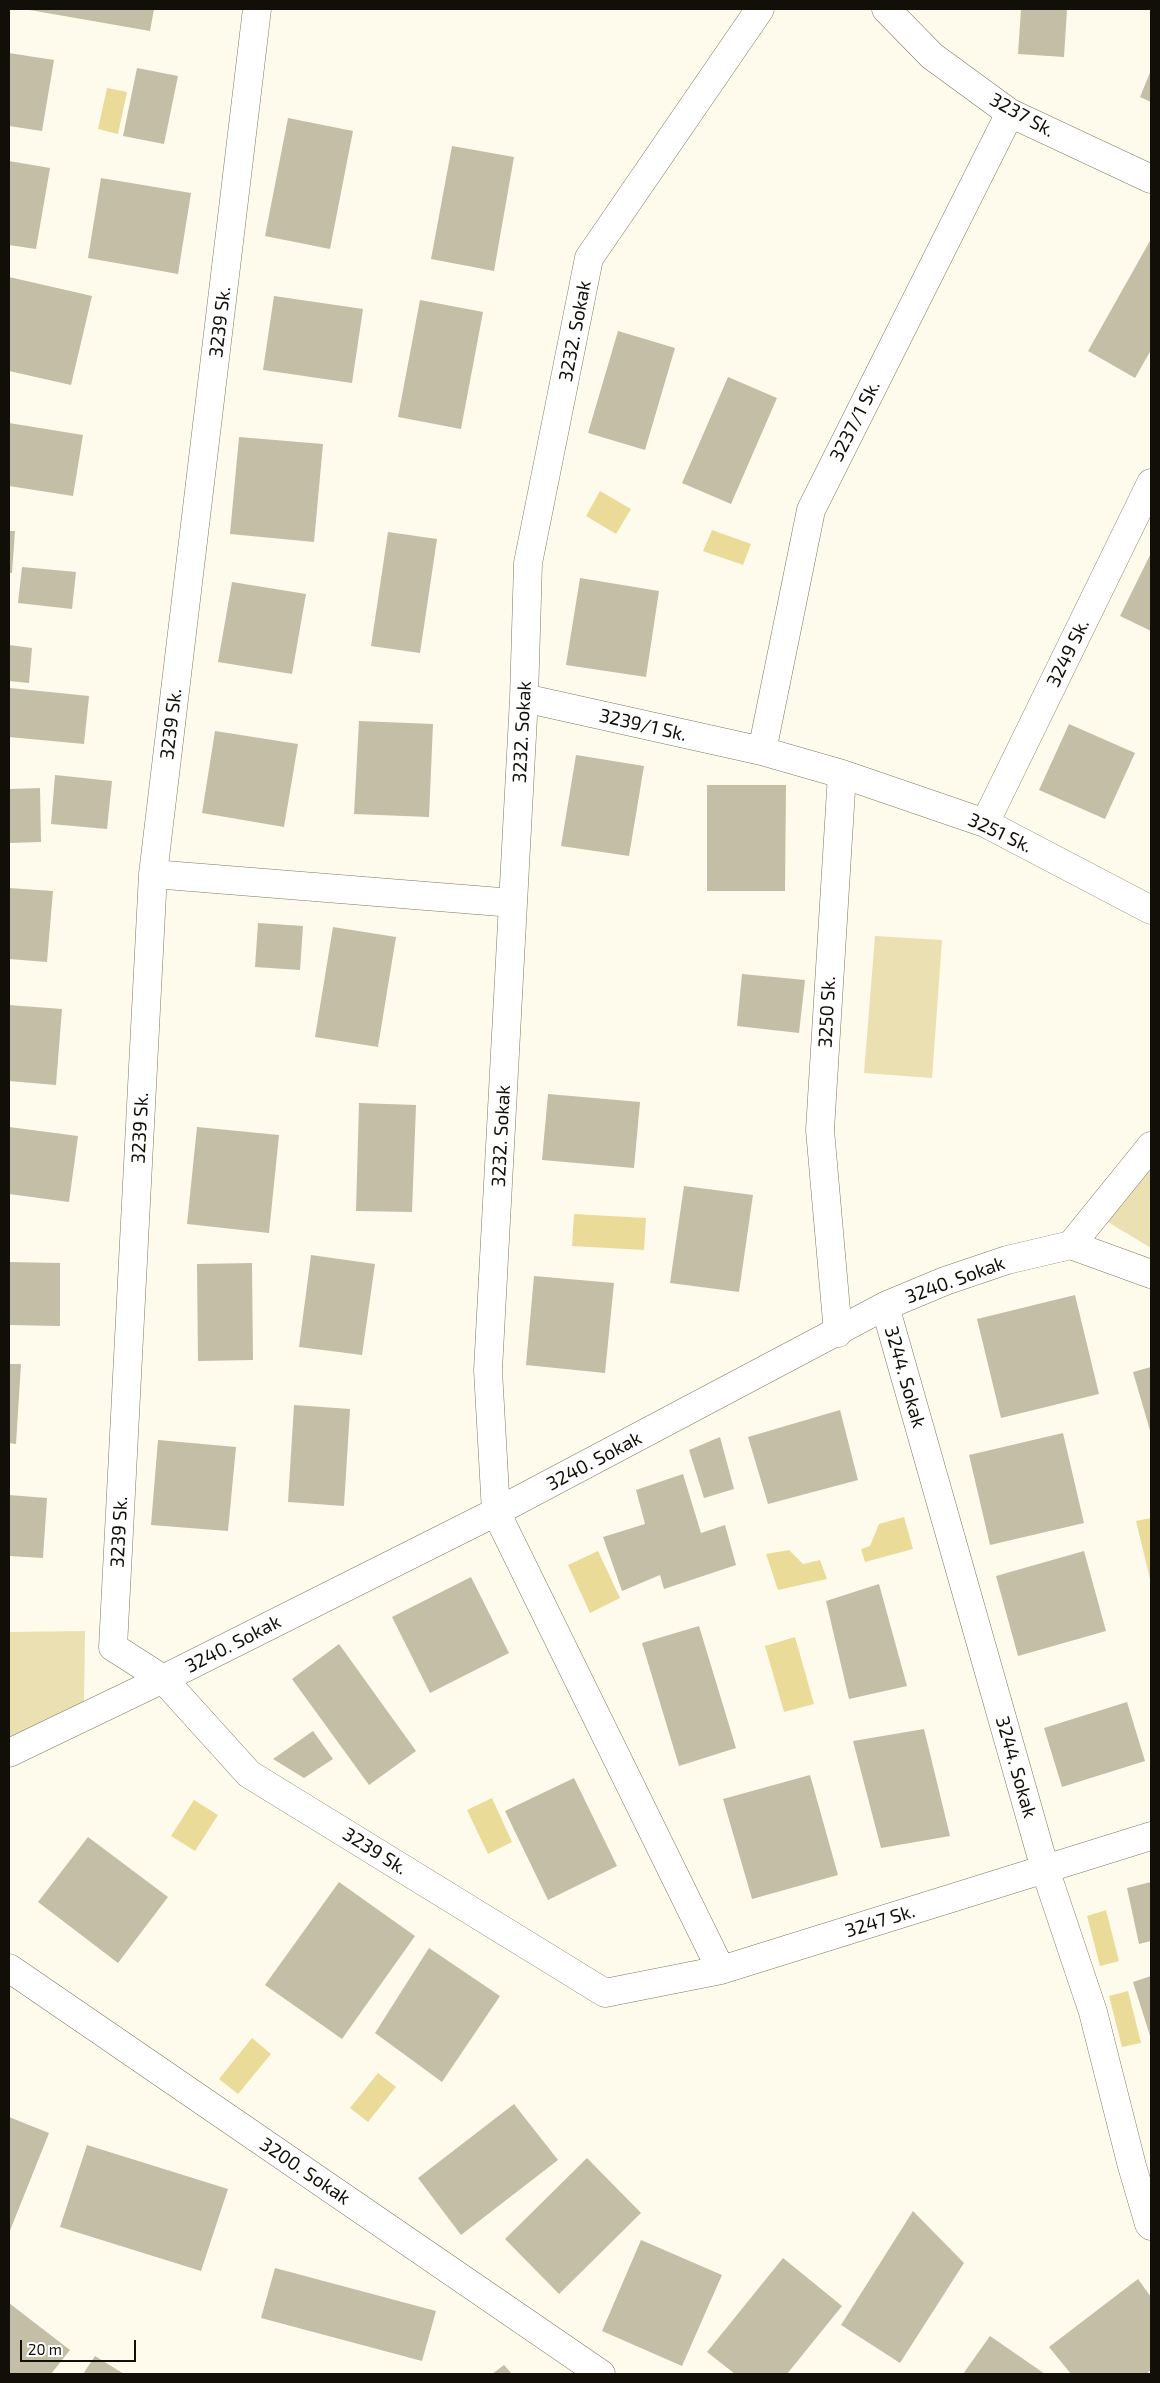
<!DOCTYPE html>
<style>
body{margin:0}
#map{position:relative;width:1160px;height:2383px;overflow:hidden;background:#fefbec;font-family:"Exo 2",sans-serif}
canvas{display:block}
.frame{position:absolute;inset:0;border:10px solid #110f07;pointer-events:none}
.scale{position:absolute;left:20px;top:2340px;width:116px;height:22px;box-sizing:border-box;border:2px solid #110f07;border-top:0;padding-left:6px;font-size:15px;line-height:18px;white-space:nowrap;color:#110f07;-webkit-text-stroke:4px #fff;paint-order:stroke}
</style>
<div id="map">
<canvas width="1160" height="2383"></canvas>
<div class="frame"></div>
<div class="scale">20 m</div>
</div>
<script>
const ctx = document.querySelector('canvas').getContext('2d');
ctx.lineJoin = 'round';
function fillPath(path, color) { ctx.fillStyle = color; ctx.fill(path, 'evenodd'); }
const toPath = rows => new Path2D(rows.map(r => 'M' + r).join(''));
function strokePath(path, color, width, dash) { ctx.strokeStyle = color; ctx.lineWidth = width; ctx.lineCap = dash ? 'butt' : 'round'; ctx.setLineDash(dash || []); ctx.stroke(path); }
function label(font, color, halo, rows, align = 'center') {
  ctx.font = font + ' "Exo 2",sans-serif'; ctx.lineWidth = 4.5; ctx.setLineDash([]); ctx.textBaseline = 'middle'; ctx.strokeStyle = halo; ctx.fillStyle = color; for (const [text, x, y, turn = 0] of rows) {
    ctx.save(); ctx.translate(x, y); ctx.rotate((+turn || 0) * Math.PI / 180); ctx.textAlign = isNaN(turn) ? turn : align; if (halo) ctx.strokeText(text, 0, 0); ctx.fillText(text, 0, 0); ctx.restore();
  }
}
const green = toPath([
 [875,936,942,940,932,1078,864,1073],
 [1151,1168,1151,1248,1098,1216],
 [85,1631,84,1703,9,1739,9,1632]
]);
const water = toPath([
 [107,88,127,92,118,134,98,129],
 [600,491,631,509,616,534,586,516],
 [712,530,751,544,743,565,703,551],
 [574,1214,646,1218,644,1250,572,1246],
 [904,1517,913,1549,865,1562,861,1549,870,1546,879,1524],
 [1151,1518,1151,1583,1136,1521],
 [789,1550,803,1564,820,1560,827,1579,778,1590,766,1554],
 [598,1551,620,1598,590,1613,568,1565],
 [795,1637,814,1704,784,1712,765,1646],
 [492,1798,512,1842,488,1854,467,1810],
 [194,1800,218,1815,195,1851,171,1836],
 [1106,1910,1119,1961,1100,1966,1087,1916],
 [1128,1991,1141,2043,1122,2047,1109,1996],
 [252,2038,271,2054,238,2094,219,2079],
 [378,2073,396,2087,368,2122,350,2108]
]);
const building = toPath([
 [24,9,154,9,150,31],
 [1021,9,1067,9,1064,57,1018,54],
 [9,53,54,60,42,131,9,126],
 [137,68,178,76,164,144,123,136],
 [1151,70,1151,102,1140,97],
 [288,118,353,131,330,249,265,236],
 [452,146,514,157,494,271,431,259],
 [9,161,50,168,36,249,9,245],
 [101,178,191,193,178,274,88,258],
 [1151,239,1151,350,1135,378,1088,351],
 [9,277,92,296,71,385,9,371],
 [274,296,363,309,352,383,263,370],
 [420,300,483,312,461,429,398,417],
 [618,331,675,348,645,450,588,433],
 [728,377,777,398,731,504,682,483],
 [9,423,83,435,73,496,9,486],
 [239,437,323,444,314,542,230,534],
 [9,531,15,531,12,573,9,573],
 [388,532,437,539,420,653,371,646],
 [1151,553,1151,631,1120,616],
 [22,567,76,572,72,609,18,603],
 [580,578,659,591,646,677,566,665],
 [232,582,306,594,292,674,218,662],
 [9,645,32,648,29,683,9,681],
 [10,688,89,696,84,744,9,737],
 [359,721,433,724,429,817,354,814],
 [1069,724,1135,753,1105,819,1039,790],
 [215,731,298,744,284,827,202,813],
 [576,755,644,766,629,856,561,846],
 [55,775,112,781,107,829,51,824],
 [707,785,786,785,785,891,707,891],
 [40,788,41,842,9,843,9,789],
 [9,888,53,891,47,962,9,959],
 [258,923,303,926,300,970,255,967],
 [333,927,396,937,378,1047,315,1037],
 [742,974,805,980,799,1033,737,1026],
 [9,1005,62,1009,56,1085,9,1081],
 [548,1094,640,1102,634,1168,542,1160],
 [359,1103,416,1105,412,1212,356,1211],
 [9,1127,78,1136,69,1202,9,1194],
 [197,1127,279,1135,269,1233,187,1224],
 [684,1186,753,1195,739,1292,670,1283],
 [311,1255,375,1264,362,1355,299,1347],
 [9,1262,60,1263,60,1326,9,1325],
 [252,1263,253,1360,198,1361,197,1264],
 [534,1276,614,1283,605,1373,526,1365],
 [1075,1295,1099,1394,1001,1418,977,1319],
 [9,1364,21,1364,16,1444,9,1443],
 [1151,1367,1151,1434,1133,1372],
 [294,1405,350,1409,344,1506,288,1502],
 [840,1410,858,1480,768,1504,748,1437],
 [1063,1433,1084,1523,990,1545,969,1455],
 [720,1437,734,1489,704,1498,689,1450],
 [158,1440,236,1447,228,1531,151,1525],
 [683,1474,701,1533,725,1525,736,1565,664,1589,660,1575,622,1591,603,1537,645,1524,636,1490],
 [9,1495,47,1498,43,1558,9,1556],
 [1084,1551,1106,1631,1018,1656,996,1576],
 [471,1577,509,1653,430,1693,392,1617],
 [879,1584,907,1686,849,1699,826,1601],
 [699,1626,736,1748,679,1766,642,1643],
 [339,1644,416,1751,369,1785,292,1679],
 [1127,1702,1145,1761,1062,1787,1044,1728],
 [924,1729,950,1836,881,1848,853,1741],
 [313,1731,333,1759,304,1778,273,1759],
 [810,1775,838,1875,752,1899,723,1799],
 [574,1778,617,1866,548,1900,505,1811],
 [88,1837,168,1897,118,1963,38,1902],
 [339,1882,415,1936,342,2039,265,1985],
 [1151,1882,1151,1941,1139,1944,1127,1888],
 [429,1948,500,1996,442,2082,375,2033],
 [1151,1976,1151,2039,1133,1982],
 [514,2104,558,2160,461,2235,418,2178],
 [9,2117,49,2133,9,2233],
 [87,2145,228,2189,201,2271,60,2227],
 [587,2158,641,2213,559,2294,505,2239],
 [913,2211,964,2263,900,2363,841,2325],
 [641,2240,722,2275,682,2366,602,2331],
 [783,2258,842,2306,787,2374,735,2374,707,2352],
 [275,2268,436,2311,422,2361,261,2318],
 [1138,2279,1151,2297,1151,2370,1146,2374,1071,2374,1049,2347],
 [9,2303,70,2350,51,2374,9,2374],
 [990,2336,1045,2374,963,2374],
 [95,2356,124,2374,83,2374],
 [504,2365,512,2374,492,2374]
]);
const minor = toPath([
 [257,9,153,874,113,1647,163,1679,249,1774,605,1993,721,1970,1151,1836],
 [886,9,932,56,1010,113,1151,179],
 [524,698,762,751,842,774,820,1130,838,1333],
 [762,751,811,510,1010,113],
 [842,774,985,823,1151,910],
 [985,823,1151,483],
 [153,874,513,903],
 [1071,1245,1151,1274],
 [885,1306,1045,1869,1093,2012,1132,2166,1149,2224,1151,2226],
 [9,1753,163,1679,496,1512,885,1306,945,1281,1007,1260,1071,1245,1151,1146],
 [9,1968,601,2374],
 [721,1970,496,1512,488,1370,524,698,528,563,589,258,760,9]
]);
const streetNames = [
 ["3237 Sk.",1022,115,29],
 ["3239 Sk.",220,322,-83],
 ["3232. Sokak",575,331,-79],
 ["3237/1 Sk.",855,421,-63],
 ["3249 Sk.",1068,653,-64],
 ["3239 Sk.",171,724,-83],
 ["3239/1 Sk.",643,725,13],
 ["3232. Sokak",522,732,-87],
 ["3251 Sk.",1000,833,25],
 ["3250 Sk.",827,1012,-87],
 ["3239 Sk.",140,1128,-87],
 ["3232. Sokak",501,1136,-87],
 ["3240. Sokak",955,1280,-20],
 ["3244. Sokak",905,1377,74],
 ["3240. Sokak",594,1461,-28],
 ["3239 Sk.",119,1532,-87],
 ["3240. Sokak",233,1644,-27],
 ["3244. Sokak",1016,1767,74],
 ["3239 Sk.",375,1851,32],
 ["3247 Sk.",880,1921,-17],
 ["3200. Sokak",305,2171,34]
];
fillPath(green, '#eae0b2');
fillPath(water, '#ebdb98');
fillPath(building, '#c4bea6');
strokePath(minor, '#7e7963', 29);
strokePath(minor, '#fff', 28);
label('19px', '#110f07', '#fff', streetNames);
</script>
